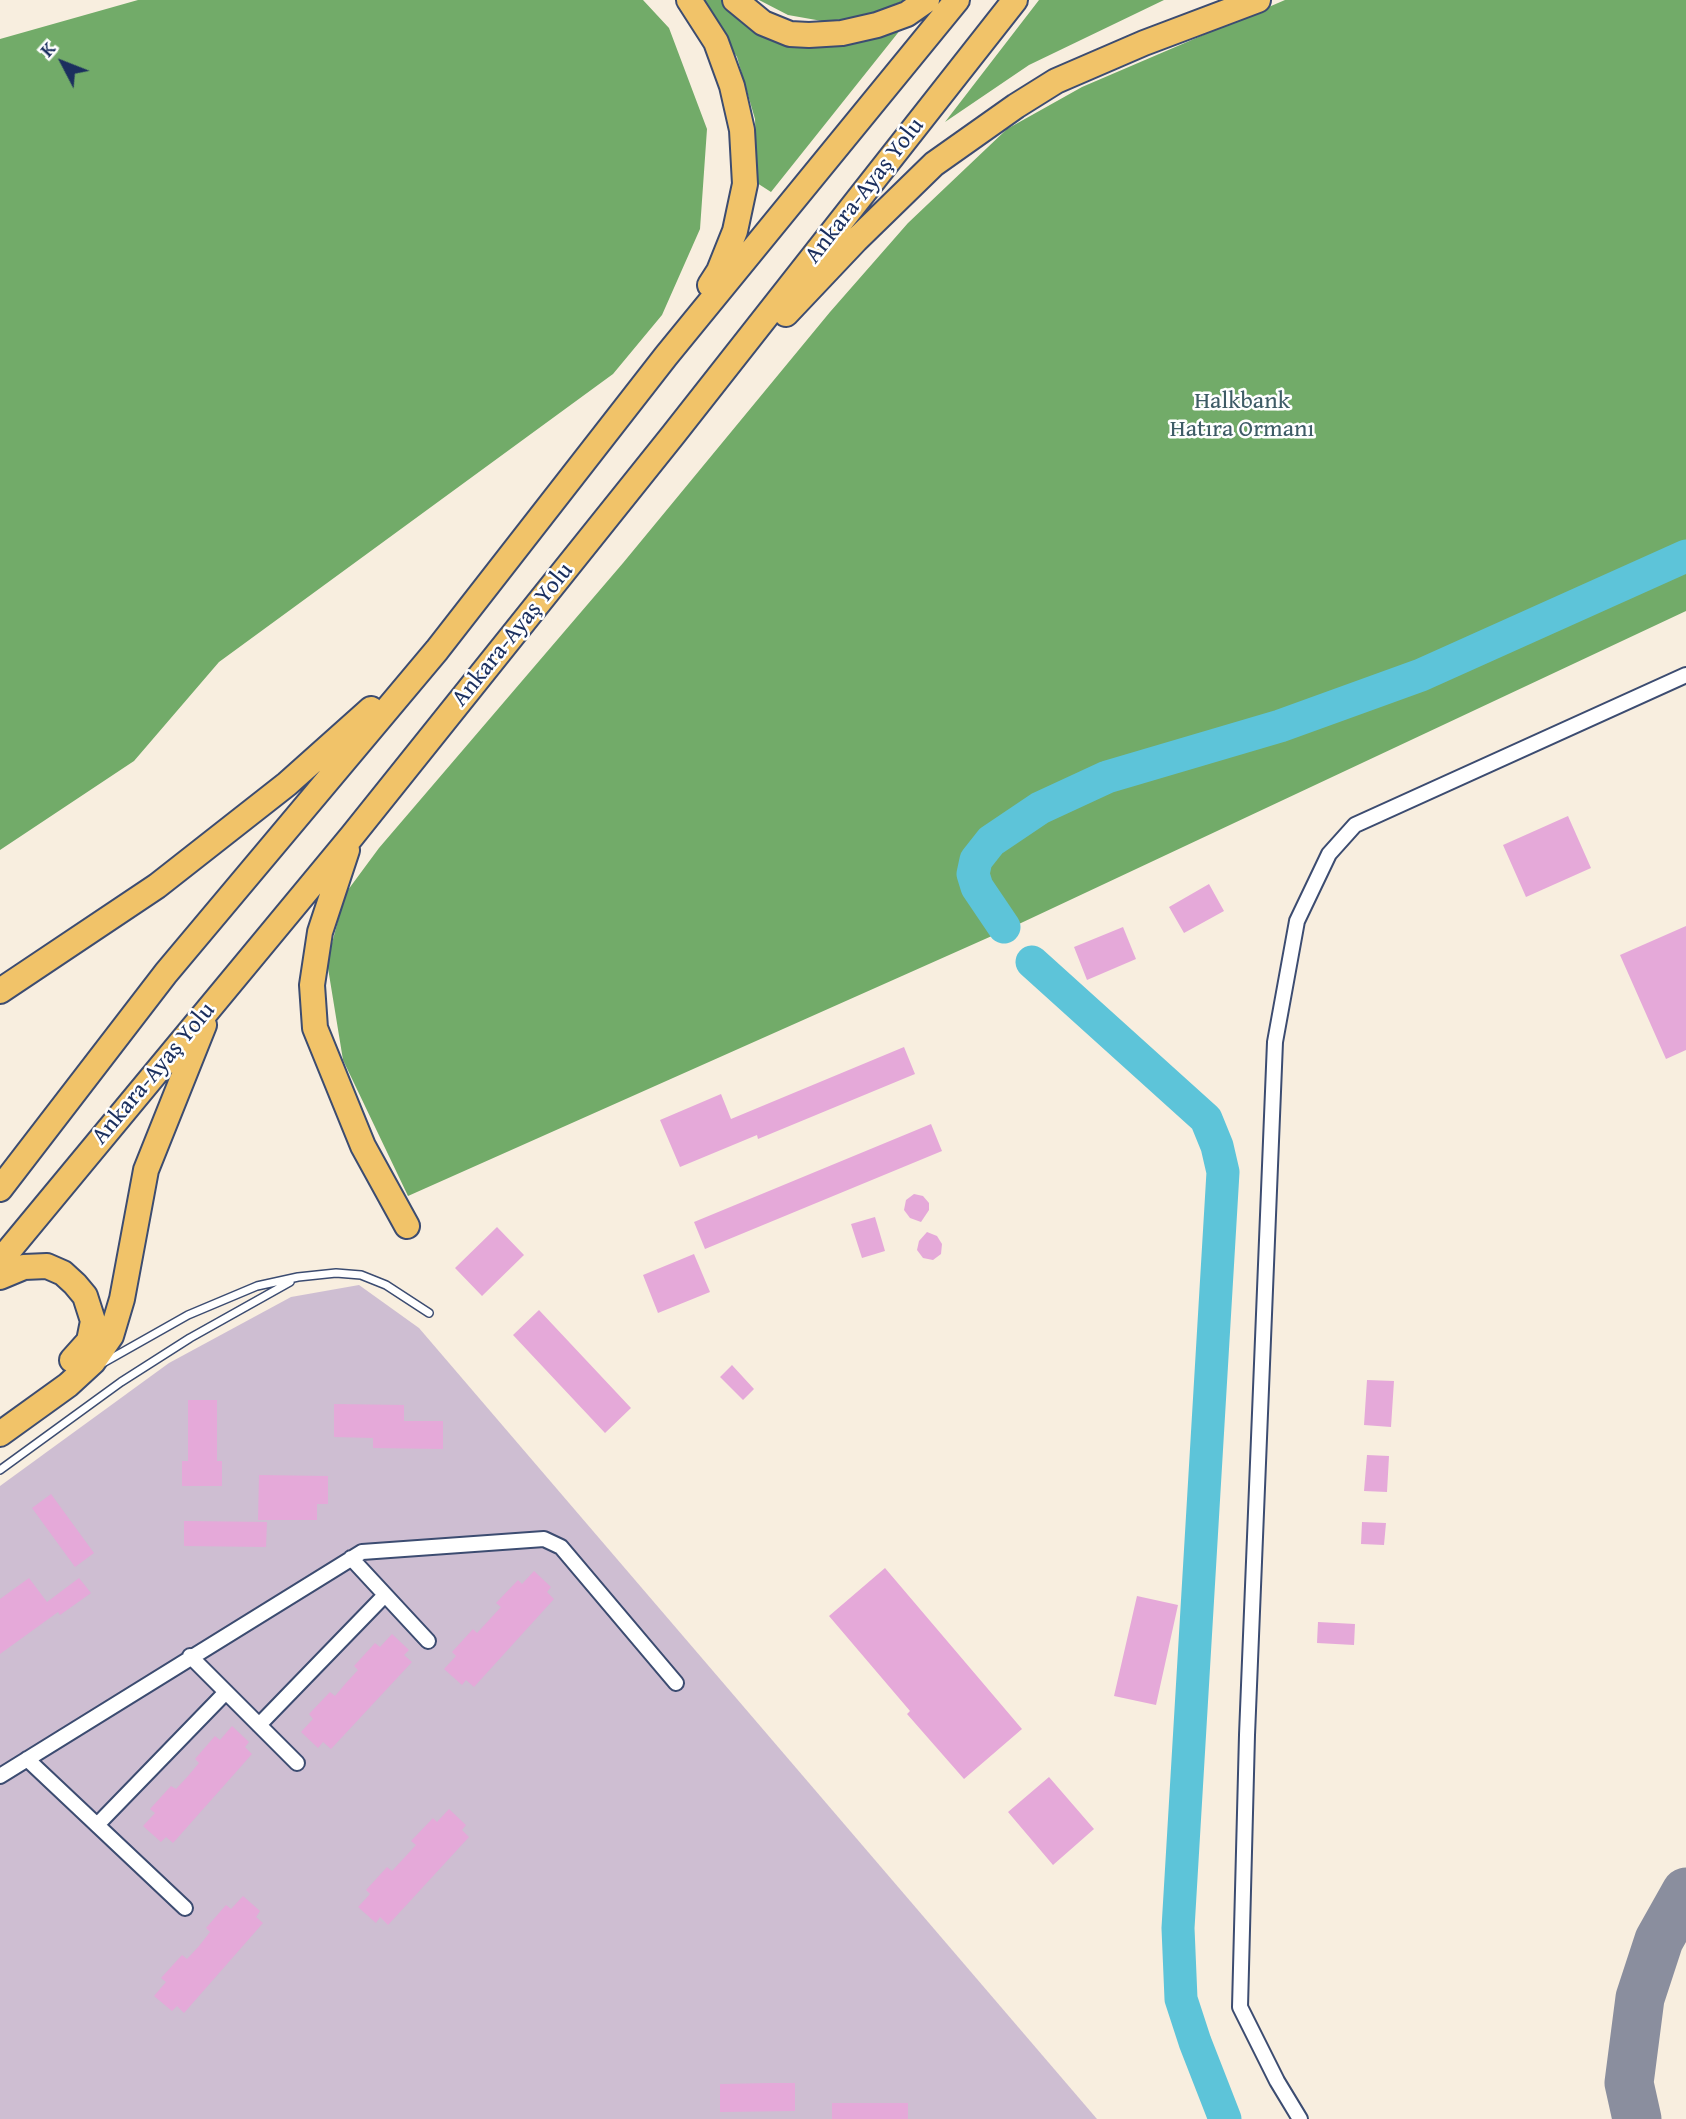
<!DOCTYPE html>
<meta charset="utf-8">
<style>
body{margin:0}
#map{position:relative;width:1686px;height:2119px;overflow:hidden;background:#f8eedf;font-family:"Gentium Book Plus",serif}
canvas{display:block}
.north{position:absolute;left:28px;top:28px;width:70px;height:70px;-webkit-text-stroke:5px #fff;paint-order:stroke;rotate:312deg;font-size:19px;font-weight:700;line-height:28px;text-align:center;color:#1b2f5e}
.north::after{content:'';display:block;margin:auto;width:24px;height:32px;background:#1b2f5e;clip-path:polygon(50% 0,100% 100%,50% 72%,0 100%)}
</style>
<div id="map">
<canvas width="1686" height="2119"></canvas>
<div class="north">K</div>
</div>
<script>
const ctx = document.querySelector('canvas').getContext('2d');
ctx.lineJoin = 'round';
function fillPath(path, color) { ctx.fillStyle = color; ctx.fill(path, 'evenodd'); }
const toPath = rows => new Path2D(rows.map(r => 'M' + r).join(''));
function strokePath(path, color, width, dash) { ctx.strokeStyle = color; ctx.lineWidth = width; ctx.lineCap = dash ? 'butt' : 'round'; ctx.setLineDash(dash || []); ctx.stroke(path); }
function label(font, color, halo, rows, align = 'center') {
  ctx.font = font + ' "Gentium Book Plus",serif'; ctx.lineWidth = 5; ctx.setLineDash([]); ctx.textBaseline = 'middle'; ctx.strokeStyle = halo; ctx.fillStyle = color; for (const [text, x, y, turn = 0] of rows) {
    ctx.save(); ctx.translate(x, y); ctx.rotate((+turn || 0) * Math.PI / 180); ctx.textAlign = isNaN(turn) ? turn : align; if (halo) ctx.strokeText(text, 0, 0); ctx.fillText(text, 0, 0); ctx.restore();
  }
}
const industrial = toPath([
 [359,1285,419,1328,1097,2119,0,2119,0,1486,169,1363,291,1297]
]);
const forest = toPath([
 [138,0,643,0,669,28,707,129,700,229,662,315,613,374,219,662,134,761,0,850,0,39],
 [699,0,721,0,745,23,792,47,843,41,901,29,771,192,757,183,755,119,737,57],
 [759,0,905,0,861,18,822,21,788,15],
 [1039,0,1164,0,1029,65,945,122],
 [1285,0,1686,0,1686,611,1021,923,408,1196,343,1060,327,962,345,894,379,848,623,563,830,312,908,223,1007,129,1082,87]
]);
const river = toPath([
 [1004,927,977,887,973,874,976,860,991,841,1040,808,1107,777,1280,726,1421,675,1686,556],
 [1032,962,1206,1119,1217,1146,1223,1172,1178,1928,1181,1999,1195,2042,1225,2119]
]);
const taxiway = toPath([
 [1637,2119,1629,2083,1640,1998,1659,1940,1686,1892]
]);
const building = toPath([
 [1568,816,1591,868,1526,897,1503,845],
 [1209,884,1224,911,1184,933,1169,907],
 [1686,926,1686,1050,1666,1059,1620,955],
 [1123,927,1136,959,1087,980,1074,947],
 [904,1047,915,1074,758,1139,757,1135,680,1167,660,1120,721,1094,731,1119],
 [931,1124,942,1151,705,1249,694,1222],
 [914,1194,923,1196,929,1203,929,1210,921,1222,910,1218,904,1210,906,1200],
 [875,1217,885,1251,862,1258,851,1224],
 [497,1227,524,1255,482,1296,455,1268],
 [927,1232,937,1236,942,1244,941,1254,933,1260,923,1258,917,1250,919,1241],
 [694,1254,710,1292,658,1313,643,1275],
 [539,1310,631,1408,605,1433,513,1335],
 [732,1365,754,1389,743,1400,720,1377],
 [1367,1380,1394,1381,1391,1427,1364,1425],
 [188,1400,217,1400,217,1461,222,1461,222,1486,182,1486,182,1461,188,1461],
 [334,1404,404,1405,404,1421,443,1421,443,1449,373,1448,373,1438,334,1437],
 [1367,1455,1389,1456,1387,1492,1364,1491],
 [259,1475,328,1476,328,1504,317,1504,317,1520,258,1520],
 [51,1494,94,1553,75,1567,32,1508],
 [184,1521,267,1522,266,1547,184,1546],
 [1362,1522,1386,1523,1384,1545,1361,1544],
 [885,1568,1022,1729,964,1779,907,1714,910,1711,829,1616],
 [534,1571,551,1587,547,1592,554,1599,474,1687,466,1680,462,1685,444,1669,456,1656,452,1652,473,1629,477,1633,501,1607,496,1603,518,1580,522,1584],
 [29,1578,47,1602,79,1578,91,1593,60,1615,58,1612,0,1654,0,1599],
 [1137,1596,1178,1605,1156,1705,1114,1696],
 [1318,1622,1355,1624,1354,1645,1317,1643],
 [392,1634,409,1650,404,1655,412,1662,331,1749,323,1742,318,1748,301,1732,313,1719,309,1714,330,1692,335,1696,346,1683,358,1670,354,1666,375,1643,380,1647],
 [232,1726,249,1742,245,1747,252,1754,173,1843,166,1837,161,1842,143,1826,155,1813,150,1809,171,1786,176,1789,188,1776,199,1763,195,1759,215,1736,220,1740],
 [1049,1777,1094,1829,1053,1865,1008,1812],
 [449,1809,466,1825,462,1830,469,1837,388,1925,380,1917,376,1923,358,1907,370,1894,366,1890,387,1867,392,1871,416,1845,411,1841,433,1818,437,1822],
 [243,1896,260,1911,256,1917,263,1923,184,2013,177,2006,172,2011,154,1996,166,1982,161,1978,182,1955,187,1959,199,1946,210,1932,206,1928,226,1905,231,1909],
 [771,2083,795,2083,795,2111,720,2112,720,2084],
 [832,2103,908,2103,908,2119,832,2119]
]);
const service = toPath([
 [103,1363,188,1315,257,1286,298,1277,336,1273,361,1275,386,1285,429,1313],
 [0,1470,121,1382,190,1338,290,1282]
]);
const minor = toPath([
 [351,1558,428,1641],
 [190,1656,297,1763],
 [259,1725,385,1595],
 [27,1759,185,1908],
 [0,1776,362,1552,544,1539,561,1547,676,1683],
 [97,1825,226,1692],
 [1300,2119,1277,2081,1240,2007,1247,1735,1275,1042,1297,921,1329,854,1355,825,1686,675]
]);
const trunk = toPath([
 [689,0,716,42,732,86,742,130,745,184,735,231,719,271,710,285],
 [735,0,763,23,790,34,809,35,842,33,877,25,907,14,927,0],
 [786,314,856,240,934,164,1016,106,1056,81,1144,43,1258,0],
 [347,850,320,932,312,985,315,1028,363,1146,407,1226],
 [0,991,157,886,287,784,371,709],
 [0,1189,166,973,437,650,666,356,957,0],
 [0,1261,352,836,673,435,1015,0],
 [0,1277,24,1267,47,1266,63,1273,75,1284,85,1296,93,1321,89,1341,72,1360],
 [0,1434,68,1385,93,1362,111,1336,122,1299,146,1170,204,1025]
]);
const streetNames = [
 ["Ankara-Ayaş Yolu",865,191,-52],
 ["Ankara-Ayaş Yolu",513,635,-51],
 ["Ankara-Ayaş Yolu",154,1074,-50]
];
const parkNames = [
 ["Halkbank",1242,402],
 ["Hatıra Ormanı",1242,430]
];
fillPath(industrial, '#cebed2');
fillPath(forest, '#72ab69');
strokePath(river, '#5dc4d9', 33);
strokePath(taxiway, '#8a8e9e', 49);
fillPath(building, '#e5a9d9');
strokePath(service, '#3c4c71', 10);
strokePath(minor, '#3c4c71', 18);
strokePath(trunk, '#3c4c71', 28);
strokePath(service, '#fff', 7);
strokePath(minor, '#fff', 14);
strokePath(trunk, '#f1c369', 24);
label('24px', '#1b2f5e', '#fff', streetNames);
label('24px', '#3e5c66', '#fff', parkNames);
</script>
